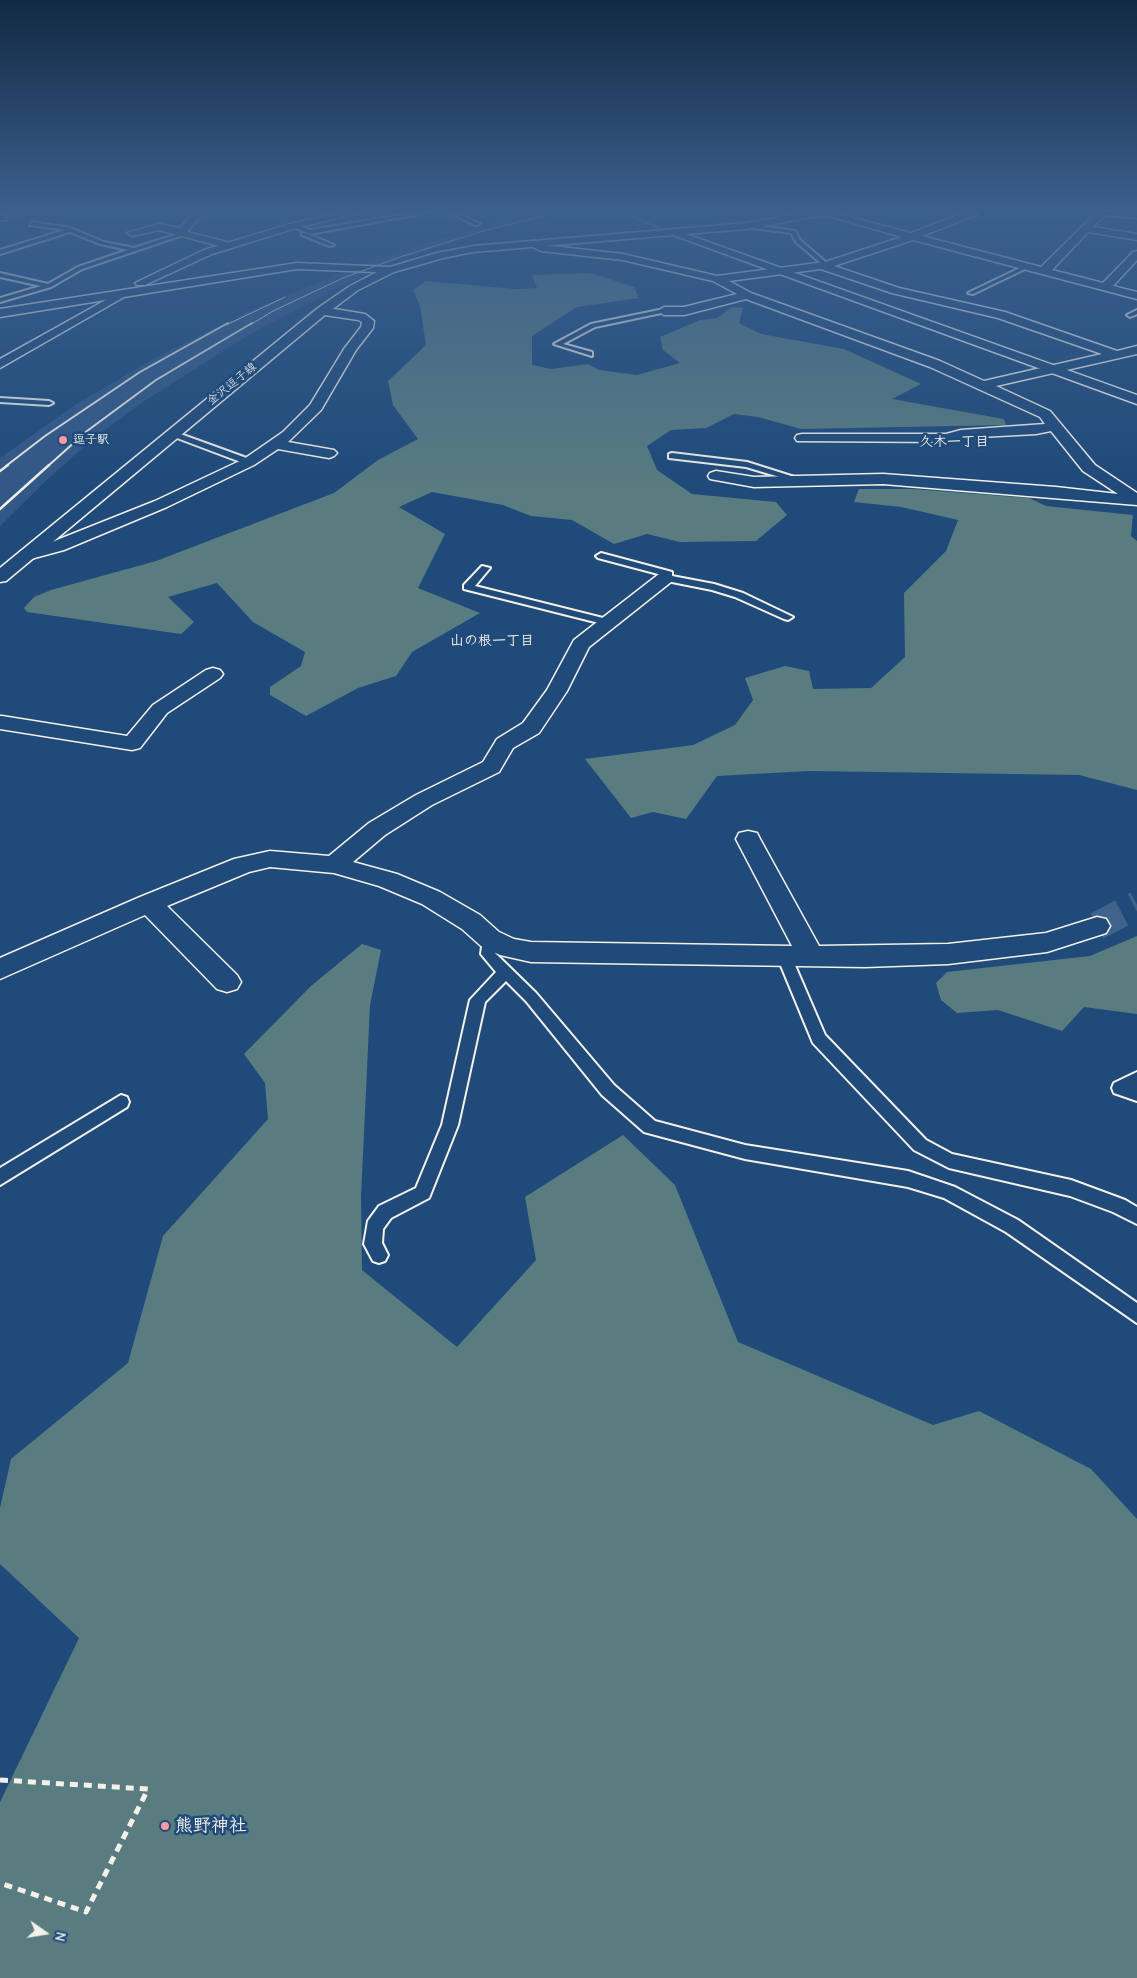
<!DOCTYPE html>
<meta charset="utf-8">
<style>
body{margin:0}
#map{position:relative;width:1137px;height:1978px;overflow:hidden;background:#1f4a7a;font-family:"Comic Neue",sans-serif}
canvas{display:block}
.north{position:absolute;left:20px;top:1908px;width:50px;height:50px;-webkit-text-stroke:4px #1f4a7a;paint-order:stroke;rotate:103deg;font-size:14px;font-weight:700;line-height:20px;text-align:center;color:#f4f1e8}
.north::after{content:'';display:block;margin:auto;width:18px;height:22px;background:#f4f1e8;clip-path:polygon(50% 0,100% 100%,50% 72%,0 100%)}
</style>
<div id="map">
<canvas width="1137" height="1978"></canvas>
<div class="north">N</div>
</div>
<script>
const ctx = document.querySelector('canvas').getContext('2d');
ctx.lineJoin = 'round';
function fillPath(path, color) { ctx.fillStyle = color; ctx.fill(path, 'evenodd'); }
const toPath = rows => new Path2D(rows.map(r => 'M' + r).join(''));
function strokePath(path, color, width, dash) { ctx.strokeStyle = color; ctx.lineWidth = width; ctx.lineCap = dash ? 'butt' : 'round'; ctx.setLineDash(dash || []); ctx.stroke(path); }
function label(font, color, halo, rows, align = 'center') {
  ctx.font = font + ' "Comic Neue","Klee One",sans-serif'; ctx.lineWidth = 5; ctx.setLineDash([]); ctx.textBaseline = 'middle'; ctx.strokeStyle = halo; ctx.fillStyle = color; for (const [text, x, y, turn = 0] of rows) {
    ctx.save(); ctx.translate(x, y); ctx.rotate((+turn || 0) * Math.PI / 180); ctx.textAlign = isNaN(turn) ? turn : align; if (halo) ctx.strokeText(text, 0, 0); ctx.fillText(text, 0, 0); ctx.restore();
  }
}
const built = toPath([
 [538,212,566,212,493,230,381,266,362,264,442,238],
 [348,270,368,272,250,334,143,402,94,438,49,478,0,526,0,458,75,405,155,358,247,312]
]);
const green = toPath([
 [591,273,634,287,639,298,577,307,532,336,532,365,551,369,588,364,599,370,637,375,680,363,663,350,660,337,700,320,717,318,732,307,743,308,739,323,761,334,844,349,921,384,892,399,1004,419,1006,425,801,429,758,417,734,414,706,428,671,430,647,446,657,470,692,494,776,502,787,515,756,541,680,542,647,534,614,544,572,520,531,516,503,505,432,492,399,507,445,534,418,588,480,613,412,652,396,676,358,688,306,716,270,695,270,687,301,666,305,652,253,622,217,583,168,597,194,622,181,634,27,612,24,608,34,597,51,590,156,561,334,493,378,460,418,439,393,405,388,381,426,345,420,306,413,290,426,281,516,289,537,288,532,275],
 [859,489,913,489,1029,498,1046,506,1133,515,1131,536,1137,541,1137,790,1079,775,809,771,717,776,686,819,653,812,631,818,585,759,693,745,735,725,753,700,745,678,785,666,809,671,813,689,871,688,905,657,904,593,946,551,958,520,901,507,854,502],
 [1137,936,1137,1014,1084,1007,1062,1031,998,1010,957,1013,941,1000,936,983,947,972,1090,956],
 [362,944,381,950,370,1005,361,1197,362,1270,457,1347,536,1260,525,1197,623,1135,675,1185,738,1342,933,1425,979,1411,1091,1469,1137,1519,1137,1978,0,1978,0,1802,79,1638,0,1564,0,1508,11,1459,128,1363,163,1236,268,1119,265,1083,244,1054,311,986]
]);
const stream = toPath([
 [618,212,622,212,667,230,664,231,618,212]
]);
const streetTunnel = toPath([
 [1097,926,1137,905]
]);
const path = toPath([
 [0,1780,148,1789,86,1912,0,1883]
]);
const lane = toPath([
 [420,212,430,212,310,234,291,226,294,224,310,230,420,212],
 [449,212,455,212,480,224,475,225,449,212],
 [32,222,70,228,104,242,134,248,181,233,186,234,82,269,51,287,0,302,0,298,41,286,0,277,0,273,48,284,78,267,128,250,100,244,70,232,0,254,0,250,65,230,30,225,32,222],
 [747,224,795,231,800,240,829,265,824,266,796,242,791,233,745,227,747,224],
 [302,233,306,233,334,245,329,246,302,235,302,233],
 [1024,266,1029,267,973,294,968,293,1024,266],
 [664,309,666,312,595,327,563,344,592,352,592,356,554,344,591,324,664,309],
 [1137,310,1137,314,1130,317,1127,315,1137,310],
 [0,398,49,401,53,403,49,405,0,402,0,398],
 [172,431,252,460,253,462,246,464,169,435,168,433,172,431],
 [672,453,747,462,807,481,803,484,746,467,669,458,669,454,672,453],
 [601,553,672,572,672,576,714,584,743,593,793,617,788,620,784,619,735,597,712,590,662,580,662,575,598,558,596,556,601,553],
 [482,566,490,568,475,586,615,621,616,623,611,626,464,589,464,585,482,566],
 [490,934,497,939,495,953,536,993,614,1085,655,1121,745,1145,908,1171,955,1187,1018,1220,1137,1303,1137,1323,1006,1232,944,1198,908,1187,745,1159,644,1132,602,1095,526,1001,506,981,485,1002,458,1125,429,1198,391,1218,383,1229,382,1243,388,1255,385,1261,379,1263,373,1261,364,1244,368,1221,379,1206,416,1188,442,1125,470,1000,496,972,481,954,483,939,490,934],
 [784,951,789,952,791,956,825,1035,926,1140,952,1154,1071,1180,1125,1200,1137,1207,1137,1224,1113,1212,1070,1196,949,1168,914,1150,813,1043,777,956,779,952,784,951],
 [1137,1072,1137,1101,1114,1093,1112,1088,1114,1083,1137,1072],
 [121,1095,127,1097,129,1102,127,1107,0,1185,0,1168,121,1095]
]);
const street = toPath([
 [194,212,204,212,187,232,231,243,231,247,227,248,159,230,132,236,127,233,159,224,180,228,194,212],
 [815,212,830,212,911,233,967,212,980,212,978,214,922,236,1041,267,1097,212,1137,212,1137,218,1105,215,1093,227,1137,234,1137,240,1088,232,1052,270,1103,283,1133,252,1137,251,1137,260,1113,286,1137,292,1137,299,913,240,834,266,899,288,1005,312,1117,351,1137,346,1137,354,996,386,1050,411,1095,465,1137,493,1137,505,883,484,754,487,710,479,708,476,710,473,716,471,754,477,883,474,1056,487,1118,494,1083,471,1051,431,1036,434,961,438,946,442,797,441,795,438,797,435,802,434,946,434,961,430,1045,424,1040,417,930,367,746,299,684,315,664,315,658,311,664,307,684,307,737,294,713,281,623,260,541,251,526,244,531,241,543,245,623,254,717,276,825,262,902,237,815,212],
 [821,269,892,293,998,318,1102,354,984,381,940,361,751,293,729,281,821,269],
 [0,214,6,216,6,220,0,220,0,214],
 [120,292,126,295,124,297,0,368,0,359,120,292],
 [322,307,365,314,374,321,373,328,356,350,321,410,288,442,334,450,337,453,334,456,329,458,278,449,254,465,167,507,64,550,27,560,21,559,18,555,21,551,52,542,155,501,244,459,283,432,310,405,344,349,361,327,362,322,358,320,318,314,316,311,322,307],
 [665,573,671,574,674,578,671,582,589,647,567,691,539,733,513,748,499,772,432,805,385,835,353,862,397,874,440,892,480,915,499,932,514,939,531,942,792,946,736,839,739,833,748,831,757,833,760,839,819,946,948,944,1046,933,1097,917,1106,919,1110,926,1106,933,1047,952,948,964,865,967,531,962,500,955,481,946,462,929,422,904,379,886,334,873,270,867,249,872,167,906,237,975,241,982,237,989,227,992,217,989,145,915,0,979,0,958,140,897,234,859,270,851,329,856,369,823,416,795,483,762,497,739,523,723,547,690,574,640,659,574,665,573],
 [213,668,220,670,223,674,220,678,167,713,140,748,132,750,0,729,0,716,2,716,127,736,153,705,206,670,213,668]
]);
const secondary = toPath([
 [346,212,363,212,296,228,212,254,145,285,137,285,135,283,204,250,290,224,346,212],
 [808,212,827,212,822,215,747,229,686,234,1137,395,1137,404,673,235,473,252,443,258,394,272,358,290,326,314,6,581,0,582,0,568,318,308,350,286,377,272,297,269,0,317,0,309,297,263,390,267,437,253,473,246,747,223,808,212]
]);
const railFar2 = toPath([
 [226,325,285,297],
 [250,325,273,311,343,278,400,257,483,231,558,212]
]);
const railFar1 = toPath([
 [6,466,45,436,140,372,228,323],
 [48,466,87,431,156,380,252,323]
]);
const rail = toPath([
 [0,471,8,465],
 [0,509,49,465]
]);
const markers = [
 [63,440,5,"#ff9aa2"],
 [165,1826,5,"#ff9aa2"]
];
const farStreetnames = [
 ["金沢逗子線",232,384,-39]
];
const farPoinames = [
 ["逗子駅",73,440]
];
const farNeighbourhoodnames = [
 ["久木一丁目",954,442],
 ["山の根一丁目",492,641]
];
const nearPoinames = [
 ["熊野神社",175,1826]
];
fillPath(built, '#315887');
fillPath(green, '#597c81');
fillPath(stream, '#8aaabb');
strokePath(streetTunnel, '#3f638a', 28, [28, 14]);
strokePath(lane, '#f4f1e8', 4);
strokePath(street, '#f4f1e8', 3);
strokePath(secondary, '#f4f1e8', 3);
strokePath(path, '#f4f1e8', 5, [8, 6]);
fillPath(lane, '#1f4a7a');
fillPath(street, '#1f4a7a');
fillPath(secondary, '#1f4a7a');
strokePath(railFar2, '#f4f1e8', 1);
strokePath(railFar1, '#f4f1e8', 2);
strokePath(rail, '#f4f1e8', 2.5);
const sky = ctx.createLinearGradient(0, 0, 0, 489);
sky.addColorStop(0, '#112943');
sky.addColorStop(0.43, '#3c608d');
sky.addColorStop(1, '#3c608d00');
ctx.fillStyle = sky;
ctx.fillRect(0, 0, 1137, 489);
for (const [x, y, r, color] of markers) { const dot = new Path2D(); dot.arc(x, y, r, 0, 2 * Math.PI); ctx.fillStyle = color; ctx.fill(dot); strokePath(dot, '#1f4a7a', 2); }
label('12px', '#f4f1e8', '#1f4a7a', farStreetnames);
label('bold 12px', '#f4f1e8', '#1f4a7a', farPoinames, 'left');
label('bold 14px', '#f4f1e8', '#1f4a7a', farNeighbourhoodnames);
label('bold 18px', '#f4f1e8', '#1f4a7a', nearPoinames, 'left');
</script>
